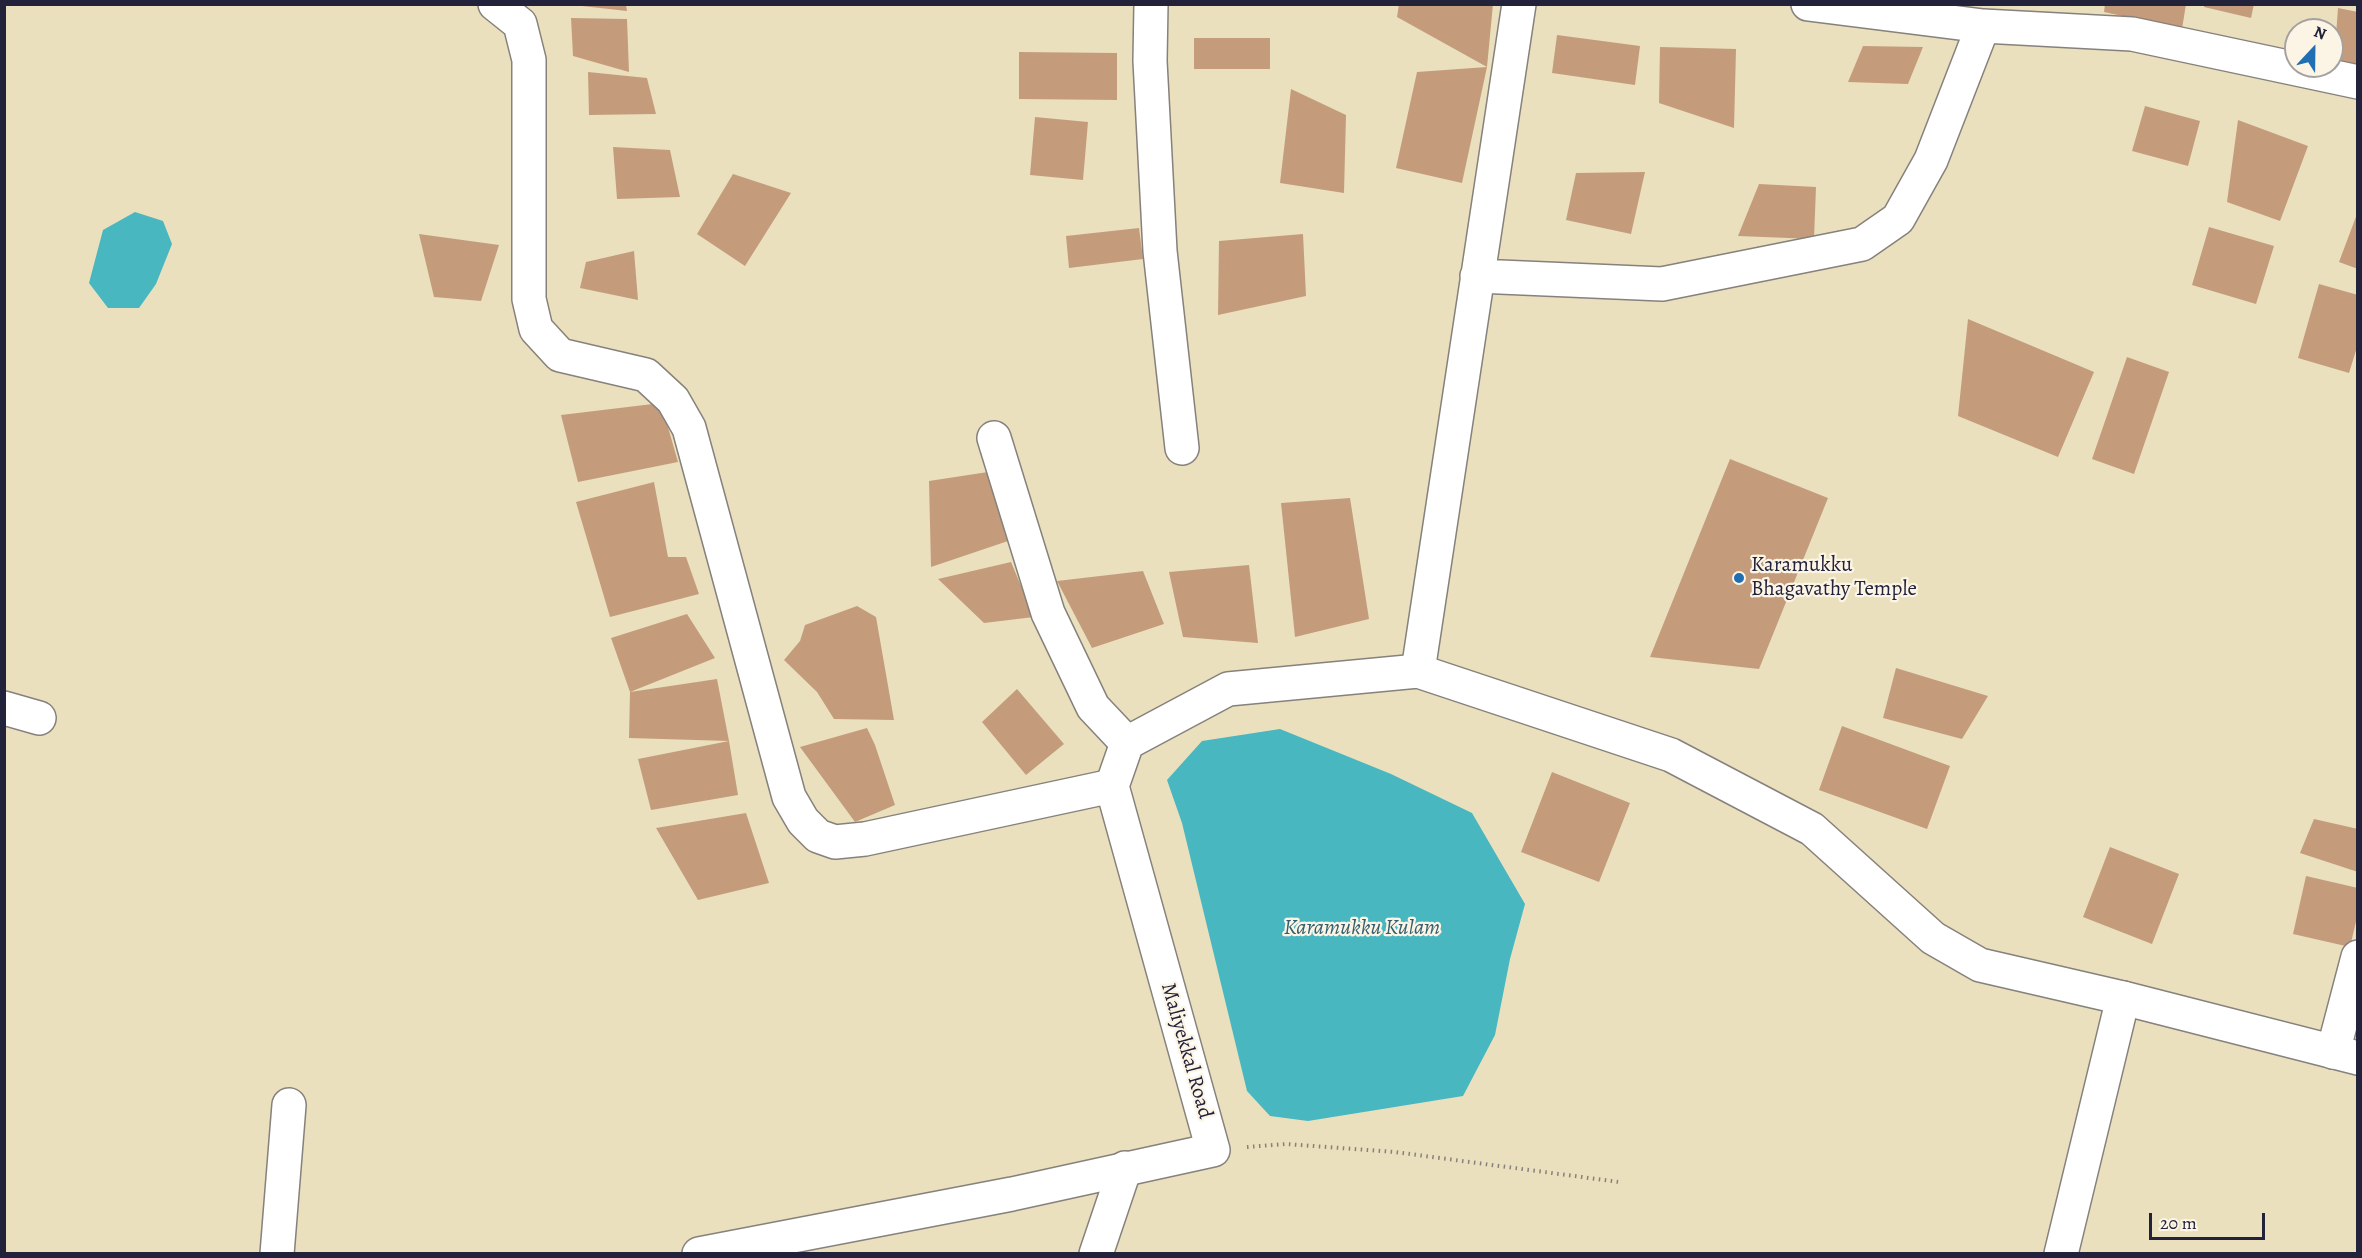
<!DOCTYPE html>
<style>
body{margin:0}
#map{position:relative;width:2362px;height:1258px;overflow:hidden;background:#eae0bd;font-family:Alegreya,serif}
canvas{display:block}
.frame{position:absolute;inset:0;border:6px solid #22223b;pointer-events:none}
.north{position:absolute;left:2284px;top:18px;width:60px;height:60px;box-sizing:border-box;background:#fcf5e5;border:2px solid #a5a1a1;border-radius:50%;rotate:22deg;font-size:16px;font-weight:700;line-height:24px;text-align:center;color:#22223b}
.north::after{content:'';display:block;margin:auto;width:21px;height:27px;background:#1f6fb2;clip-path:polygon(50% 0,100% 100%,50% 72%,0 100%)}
.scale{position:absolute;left:2149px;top:1213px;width:116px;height:27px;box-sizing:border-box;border:3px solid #22223b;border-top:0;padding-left:8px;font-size:18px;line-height:21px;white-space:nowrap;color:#22223b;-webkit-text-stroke:4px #fcf5e5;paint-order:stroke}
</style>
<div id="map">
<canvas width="2362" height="1258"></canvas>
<div class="frame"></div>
<div class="north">N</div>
<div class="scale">20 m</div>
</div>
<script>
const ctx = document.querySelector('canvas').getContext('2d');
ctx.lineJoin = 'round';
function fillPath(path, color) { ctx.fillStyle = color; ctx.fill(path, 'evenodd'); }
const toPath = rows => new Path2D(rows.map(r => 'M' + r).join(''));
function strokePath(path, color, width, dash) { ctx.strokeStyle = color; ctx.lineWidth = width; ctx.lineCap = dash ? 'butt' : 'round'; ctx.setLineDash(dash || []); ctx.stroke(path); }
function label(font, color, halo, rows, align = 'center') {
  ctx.font = font + ' Alegreya,serif'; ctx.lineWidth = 4.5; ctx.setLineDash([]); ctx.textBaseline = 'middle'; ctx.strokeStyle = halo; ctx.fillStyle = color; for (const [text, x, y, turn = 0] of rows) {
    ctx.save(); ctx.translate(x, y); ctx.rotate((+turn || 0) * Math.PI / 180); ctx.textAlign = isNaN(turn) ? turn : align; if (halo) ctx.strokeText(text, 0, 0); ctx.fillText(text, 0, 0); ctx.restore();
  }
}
const water = toPath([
 [135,212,163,221,172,244,156,284,139,308,108,308,89,283,103,230],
 [1280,729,1391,774,1472,813,1525,904,1510,959,1495,1035,1463,1096,1308,1121,1270,1116,1247,1091,1182,823,1167,780,1202,741]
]);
const building = toPath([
 [1399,4,1493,4,1487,67,1397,17],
 [2105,4,2186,4,2182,29,2104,12],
 [2205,4,2254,4,2251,18,2204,7],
 [582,5,626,5,627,11,582,6],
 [2338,8,2358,12,2358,67,2334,63],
 [571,18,627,19,629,72,573,56],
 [1557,35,1640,46,1635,85,1552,73],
 [1194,38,1270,38,1270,69,1194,69],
 [1863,46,1923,47,1908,84,1848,82],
 [1660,47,1736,49,1734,128,1659,103],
 [1019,52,1117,53,1117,100,1019,99],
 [1487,67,1462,183,1396,168,1417,72],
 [588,72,647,78,656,114,589,115],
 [1291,89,1346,115,1344,193,1280,183],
 [2145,106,2200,121,2188,166,2132,151],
 [1035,117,1088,122,1083,180,1030,175],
 [2238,120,2308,146,2280,221,2227,202],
 [613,147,670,150,680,197,617,199],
 [1645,172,1631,234,1566,220,1576,173],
 [733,174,791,193,745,266,697,234],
 [1759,184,1816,187,1814,239,1738,236],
 [2357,214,2358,214,2358,269,2339,262],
 [2209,227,2274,246,2256,304,2192,285],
 [1139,228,1143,259,1069,268,1066,236],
 [419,234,499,245,481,301,434,297],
 [1303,234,1306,296,1218,315,1219,241],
 [634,251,638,300,580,288,586,262],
 [2319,284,2358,295,2358,344,2349,373,2298,358],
 [1968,319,2094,372,2058,457,1958,416],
 [2127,357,2169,372,2134,474,2092,459],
 [661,403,678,462,578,482,561,415],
 [1730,459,1828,498,1759,669,1650,657],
 [988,472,1011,540,931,567,929,481],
 [654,482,668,557,686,557,699,594,610,617,576,502],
 [1350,498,1369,619,1295,637,1281,503],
 [1011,562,1034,617,984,623,938,579],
 [1249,565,1258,643,1183,637,1169,572],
 [1143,571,1164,624,1092,648,1057,581],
 [857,606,876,617,894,720,834,719,817,692,784,660,800,641,805,625],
 [687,614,715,658,630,692,611,638],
 [1896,668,1988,696,1962,739,1883,718],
 [717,679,729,741,738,795,651,810,638,759,729,741,629,738,630,692],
 [1017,689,1064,744,1026,775,982,722],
 [1842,726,1950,766,1927,829,1819,790],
 [867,728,875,745,895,805,855,822,800,747],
 [1552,772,1630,803,1599,882,1521,852],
 [746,813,769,883,698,900,656,828],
 [2314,819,2358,829,2358,872,2300,853],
 [2110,847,2179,874,2152,944,2083,917],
 [2306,876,2358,888,2358,913,2350,947,2293,934]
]);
const path = toPath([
 [1247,1147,1286,1144,1395,1152,1619,1182]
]);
const street = toPath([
 [495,4,520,24,529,60,529,299,536,329,560,355,646,375,673,400,689,428,789,797,803,821,818,836,835,842,865,839,1112,786],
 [1151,4,1150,61,1160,251,1182,448],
 [1808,4,1983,26,2132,34,2358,82],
 [1477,276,1662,284,1862,244,1898,219,1931,160,1983,26],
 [994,438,1048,613,1093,707,1127,743],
 [1418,671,1519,4],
 [4,708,39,718],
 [2333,1052,2358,957],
 [277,1254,289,1105],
 [1096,1254,1125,1168],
 [2061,1254,2123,998]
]);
const secondary = toPath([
 [699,1254,1012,1194,1213,1150,1112,786,1127,743,1228,689,1418,671,1671,755,1812,829,1933,938,1980,965,2123,998,2358,1058]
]);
const markers = [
 [1739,578,6,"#1f6fb2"]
];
const poiNames = [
 ["Karamukku",1751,566],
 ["Bhagavathy Temple",1751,590]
];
const streetNames = [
 ["Maliyekkal Road",1186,1051,74]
];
const waterNames = [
 ["Karamukku Kulam",1362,929]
];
fillPath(water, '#48b7c0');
fillPath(building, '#c49c7c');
strokePath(street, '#86817c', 36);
strokePath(secondary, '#86817c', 36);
strokePath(path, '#86817c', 4, [1.5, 4.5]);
strokePath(street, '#fff', 33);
strokePath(secondary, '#fff', 33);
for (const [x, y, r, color] of markers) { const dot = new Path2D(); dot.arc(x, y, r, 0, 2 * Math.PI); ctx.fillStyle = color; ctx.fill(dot); strokePath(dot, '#fcf5e5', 2); }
label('21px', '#22223b', '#fcf5e5', poiNames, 'left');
label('21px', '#22223b', '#fcf5e5', streetNames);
label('italic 22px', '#315e70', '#fcf5e5', waterNames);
</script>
